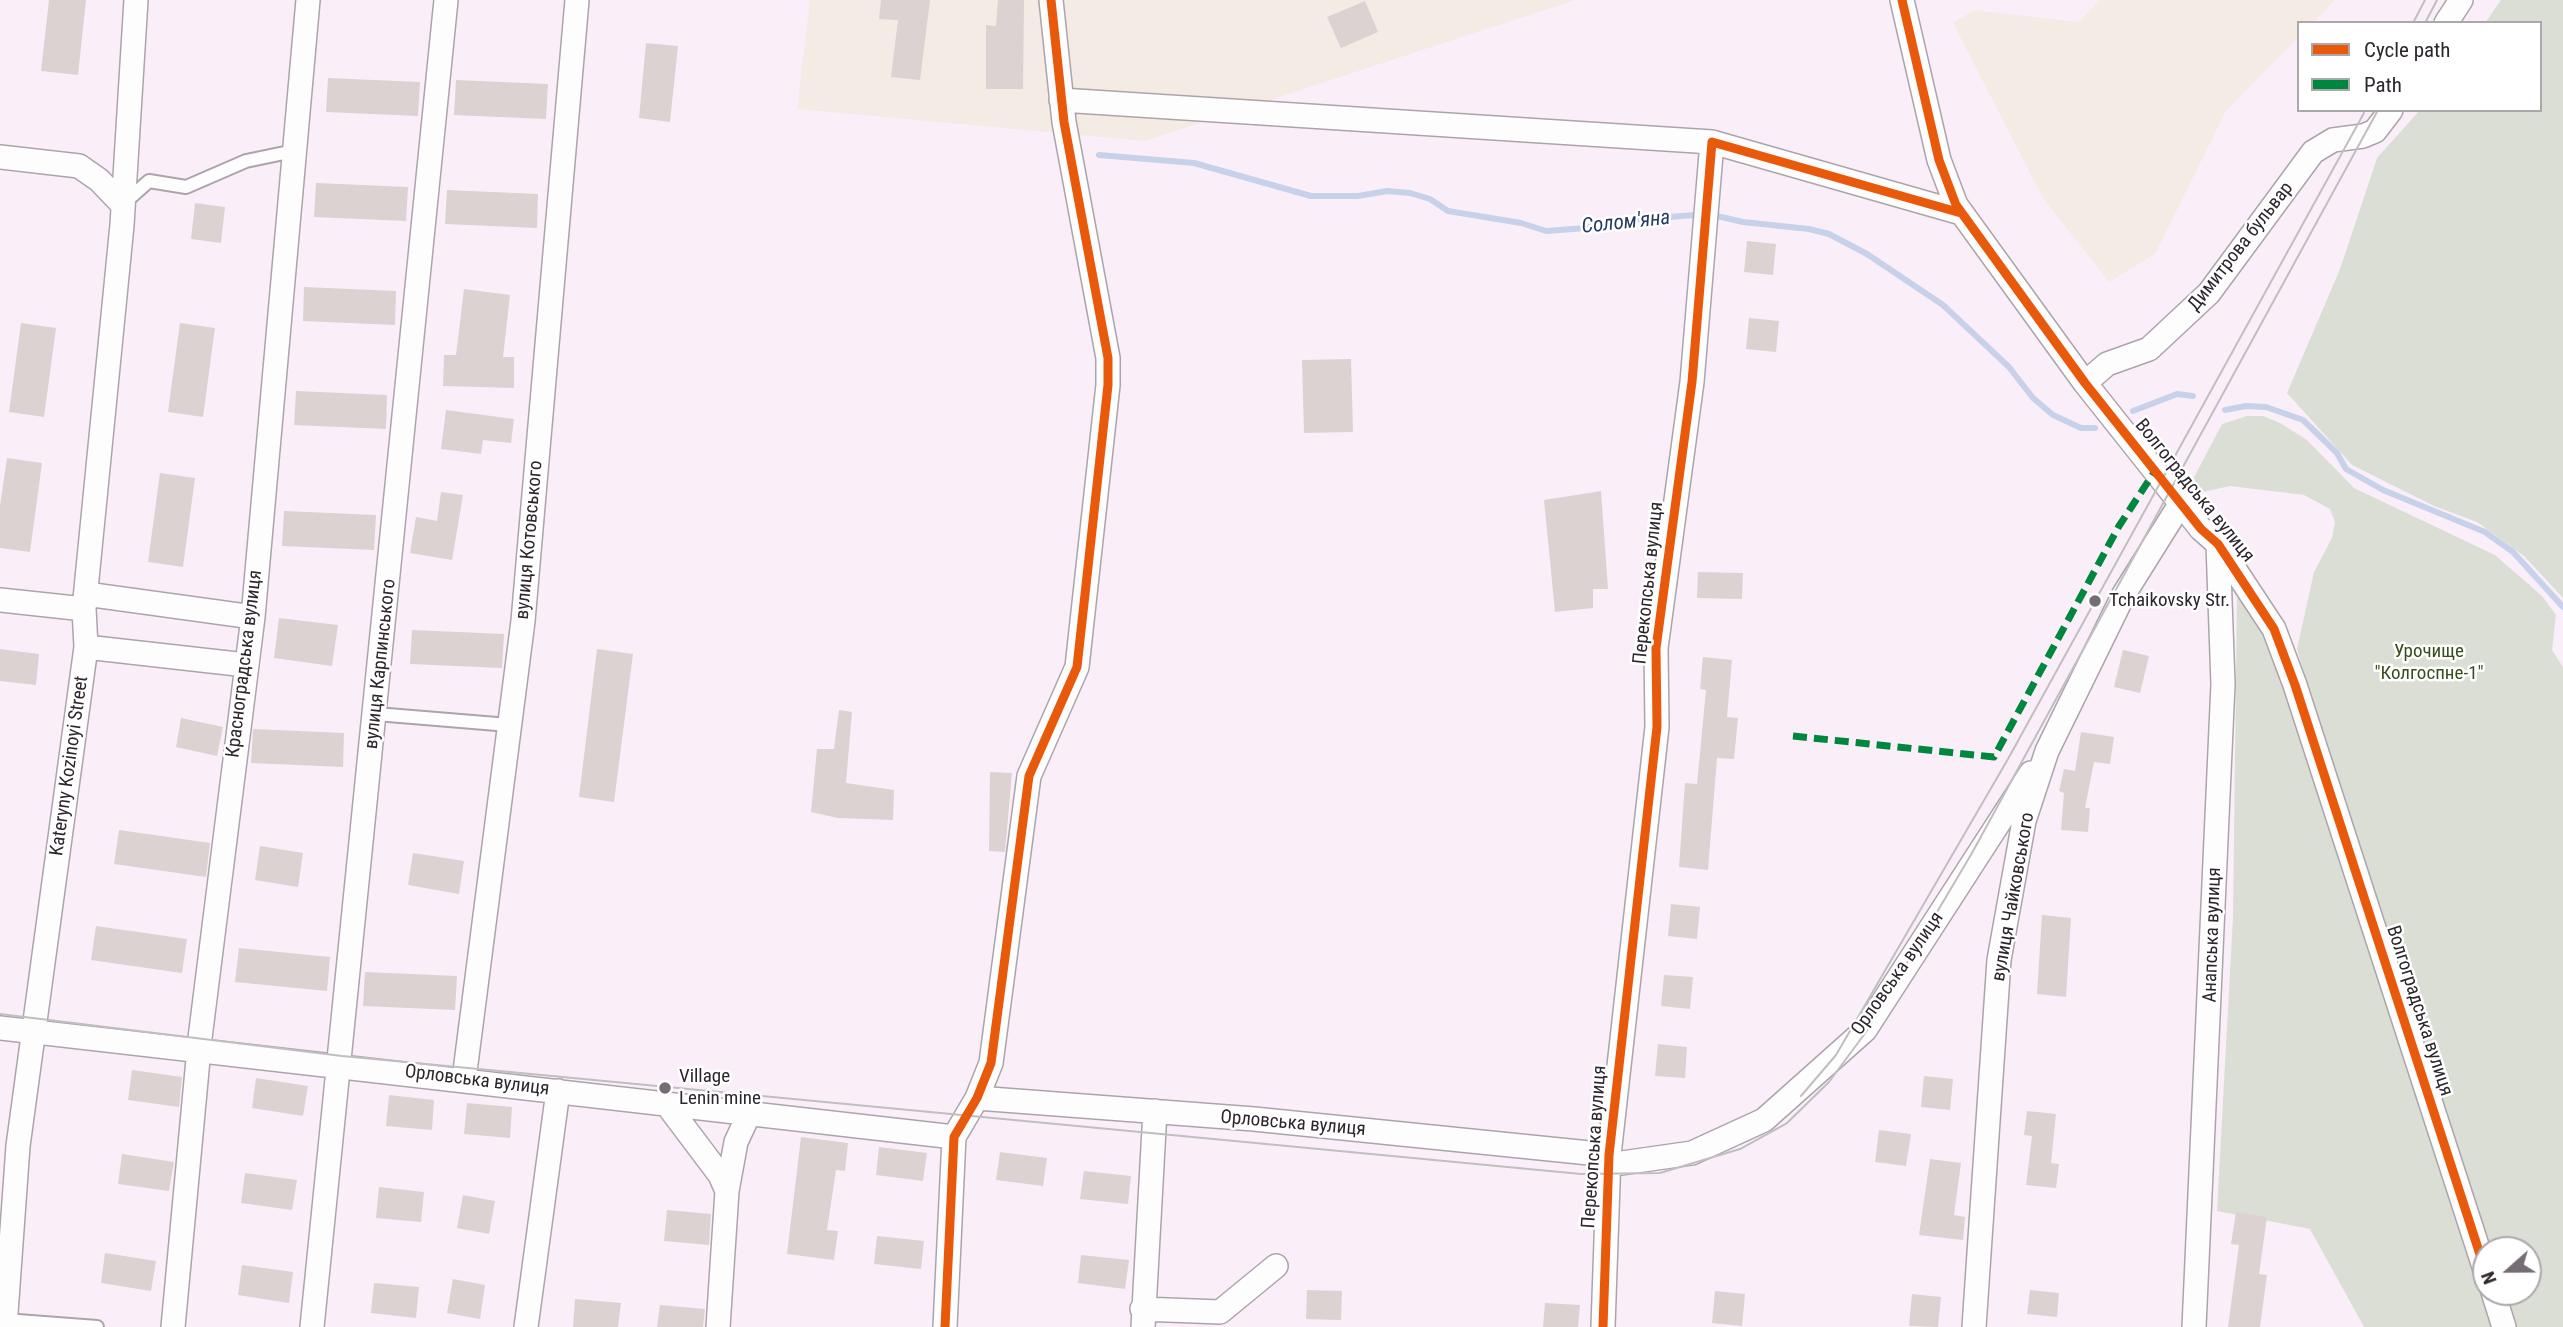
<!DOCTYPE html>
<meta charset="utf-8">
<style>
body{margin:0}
#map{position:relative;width:2563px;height:1327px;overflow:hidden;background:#faeff9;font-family:"Roboto Condensed",sans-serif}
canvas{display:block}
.legend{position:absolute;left:2297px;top:21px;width:245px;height:91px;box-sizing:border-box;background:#fff;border:2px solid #aba8ab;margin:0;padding:9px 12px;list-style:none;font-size:21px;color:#2d262d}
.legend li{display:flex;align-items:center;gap:14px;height:35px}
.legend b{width:35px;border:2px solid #aba8ab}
.north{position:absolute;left:2472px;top:1236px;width:70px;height:70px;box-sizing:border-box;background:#fff;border:2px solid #aba8ab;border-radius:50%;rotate:249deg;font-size:19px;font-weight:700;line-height:28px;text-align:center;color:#2d262d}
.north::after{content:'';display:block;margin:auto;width:24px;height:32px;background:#756c74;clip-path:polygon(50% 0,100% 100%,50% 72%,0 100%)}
</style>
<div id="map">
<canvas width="2563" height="1327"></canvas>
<ul class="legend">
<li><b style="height:9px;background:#e8590c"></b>Cycle path</li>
<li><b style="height:9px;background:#00873e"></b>Path</li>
</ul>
<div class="north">N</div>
</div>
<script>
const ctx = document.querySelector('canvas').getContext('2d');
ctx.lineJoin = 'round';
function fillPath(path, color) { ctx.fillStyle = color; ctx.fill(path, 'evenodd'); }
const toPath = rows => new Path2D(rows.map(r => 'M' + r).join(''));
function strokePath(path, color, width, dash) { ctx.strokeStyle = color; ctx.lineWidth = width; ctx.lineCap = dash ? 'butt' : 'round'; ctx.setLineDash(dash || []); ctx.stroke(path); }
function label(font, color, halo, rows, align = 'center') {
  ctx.font = font + ' "Roboto Condensed",sans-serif'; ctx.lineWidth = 5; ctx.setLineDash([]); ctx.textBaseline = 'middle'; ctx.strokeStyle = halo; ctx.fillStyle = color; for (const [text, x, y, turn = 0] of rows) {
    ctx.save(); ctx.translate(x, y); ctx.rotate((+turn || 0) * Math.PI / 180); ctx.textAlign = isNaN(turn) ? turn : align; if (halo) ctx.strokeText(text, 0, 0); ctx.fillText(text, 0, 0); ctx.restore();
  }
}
const industrial = toPath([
 [810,0,1575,0,1145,141,797,109],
 [2100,0,2335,0,2313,23,2299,23,2299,37,2226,111,2155,254,2109,282,2043,198,1953,23,1974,10,2079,22]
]);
const green = toPath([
 [2501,0,2563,0,2563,598,2524,556,2477,522,2434,506,2352,465,2287,393,2340,269,2377,158,2420,110,2540,110,2540,23,2485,23],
 [2247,416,2263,416,2280,423,2307,440,2354,488,2495,555,2542,596,2556,615,2552,650,2563,667,2563,1327,2515,1327,2501,1292,2528,1292,2528,1250,2486,1250,2318,725,2297,649,2314,572,2332,538,2335,522,2330,509,2304,495,2230,486,2203,492,2192,481,2222,424],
 [2237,597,2260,621,2279,663,2494,1327,2364,1327,2310,1229,2217,1211,2233,917]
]);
const stream = toPath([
 [1099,155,1194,163,1311,196,1358,196,1387,191,1410,193,1430,199,1448,211,1521,223,1546,231,1586,228,1616,221,1708,214,1743,222,1809,229,1829,234,1867,254,1943,305,2009,367,2033,398,2053,415,2081,428,2095,428],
 [2225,410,2246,406,2266,407,2303,420,2337,453,2346,469,2383,490,2485,532,2513,552,2563,607],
 [2133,411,2177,394,2193,396]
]);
const building = toPath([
 [49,0,86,0,78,75,41,71],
 [881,0,930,0,920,80,891,77,898,20,879,19],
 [998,0,1024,0,1023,89,986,89,986,25,996,26],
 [1365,1,1378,32,1341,48,1327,17],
 [646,43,678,46,670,122,639,118],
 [328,78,420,82,418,116,326,112],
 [456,80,548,84,546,119,454,115],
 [316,183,408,187,406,221,314,217],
 [447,190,538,194,537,228,445,224],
 [195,203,225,207,221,243,191,239],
 [1747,241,1776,244,1773,275,1744,272],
 [304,287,396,291,395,325,303,321],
 [464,289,510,295,503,357,514,357,514,388,443,386,444,355,456,355],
 [1749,318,1779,321,1776,352,1746,349],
 [21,323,56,328,44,417,9,412],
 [180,323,215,328,203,417,168,412],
 [1351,359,1353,432,1304,433,1302,360],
 [296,391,387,395,386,429,294,425],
 [446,410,514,419,511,443,483,440,481,454,441,449],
 [7,458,42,463,30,552,0,548,0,506],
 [160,473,195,478,183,567,148,562],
 [1601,491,1608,589,1593,589,1593,608,1555,612,1544,500],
 [441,492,463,495,452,560,410,553,416,517,437,521],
 [284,511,376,515,374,550,282,546],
 [1698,572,1743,573,1742,599,1697,598],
 [279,618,338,625,332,666,274,658],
 [412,630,504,634,502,668,410,664],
 [0,649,39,654,36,685,0,681],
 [597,649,633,654,614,802,579,797],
 [2123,650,2149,656,2140,693,2114,687],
 [1703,657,1732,660,1727,717,1738,718,1734,759,1717,758,1708,870,1679,867,1685,783,1697,784,1706,690,1700,689],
 [839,710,852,712,846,783,894,790,893,820,838,818,811,812,817,749,834,749],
 [181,718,223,727,217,756,176,747],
 [253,729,344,733,343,767,251,763],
 [2081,732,2114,737,2110,764,2094,762,2085,808,2090,808,2088,832,2061,830,2064,793,2059,791,2064,769,2075,771],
 [990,772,1012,773,1005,852,989,851],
 [119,830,210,843,206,877,114,864],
 [260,846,303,853,298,887,255,880],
 [413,853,464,861,459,894,408,885],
 [1671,904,1700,907,1697,939,1668,936],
 [2042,915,2071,918,2066,997,2037,994],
 [96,926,187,939,182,973,91,960],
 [239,948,330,957,327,991,235,982],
 [365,972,457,976,455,1010,363,1006],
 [1664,975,1693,977,1690,1009,1661,1006],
 [1658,1044,1687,1047,1685,1078,1655,1076],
 [132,1070,182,1077,179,1107,128,1100],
 [1924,1076,1953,1079,1950,1110,1921,1107],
 [256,1078,308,1086,303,1116,252,1108],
 [389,1095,434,1100,432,1130,386,1126],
 [467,1103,512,1107,510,1138,464,1134],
 [2027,1111,2056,1114,2051,1163,2059,1164,2056,1188,2026,1185,2032,1136,2024,1135],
 [1879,1130,1911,1134,1906,1166,1875,1162],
 [801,1137,848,1143,845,1171,836,1170,827,1230,838,1231,834,1260,787,1254],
 [879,1147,927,1153,923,1181,876,1175],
 [1000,1152,1047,1158,1043,1186,996,1180],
 [122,1154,174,1162,169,1191,118,1184],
 [1930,1159,1961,1163,1954,1215,1965,1217,1963,1240,1919,1235],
 [1084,1171,1131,1176,1128,1204,1080,1199],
 [245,1173,297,1180,292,1210,241,1203],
 [379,1187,424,1192,421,1222,376,1218],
 [463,1195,495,1201,489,1234,457,1228],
 [667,1210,711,1214,709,1245,664,1241],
 [2236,1212,2267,1217,2259,1274,2267,1275,2260,1327,2228,1327,2239,1245,2231,1244],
 [877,1236,924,1241,921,1269,874,1264],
 [105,1253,156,1261,151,1291,101,1283],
 [1081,1255,1129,1260,1125,1289,1078,1283],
 [242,1265,293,1272,289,1303,238,1295],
 [453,1279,485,1285,480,1319,447,1313],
 [374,1283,419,1287,416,1318,371,1313],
 [1307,1290,1342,1291,1341,1320,1306,1319],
 [2030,1290,2059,1293,2057,1317,2027,1314],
 [1715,1291,1745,1294,1742,1326,1712,1323],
 [1912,1294,1941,1297,1938,1327,1909,1326],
 [575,1299,621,1303,618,1327,573,1327],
 [1545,1303,1580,1305,1578,1327,1543,1327],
 [660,1305,705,1309,703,1327,657,1327]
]);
const service = toPath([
 [123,204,149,181,186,187,246,161,294,151],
 [376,714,509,725],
 [5,1320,97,1327]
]);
const minor = toPath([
 [1902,0,1939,160,1956,205,2085,383,2201,529,2218,544,2274,629,2295,685,2486,1273],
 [2446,23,2461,0],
 [1061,100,1712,142],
 [0,157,79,166,99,180,122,204],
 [2085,383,2107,364,2149,349,2209,293,2313,152,2333,140,2363,136,2375,131,2391,110],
 [86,594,253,617],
 [0,600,84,609],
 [86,647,246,665],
 [0,1028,954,1137],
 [464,1079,523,621,577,0],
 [977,1098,1254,1119,1609,1155],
 [668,1106,720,1175,727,1191],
 [1608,1165,1692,1153,1764,1120,1865,1030,2031,773],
 [2493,1292,2504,1327],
 [1142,1309,1220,1312,1276,1266],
 [5,1327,18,1146,86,647,84,609,122,225,136,0],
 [173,1327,200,1038,253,617,308,0],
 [312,1327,446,0],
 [526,1327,558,1091],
 [718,1327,727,1191,736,1142,749,1114],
 [945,1327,954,1137,977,1098,991,1063,1029,776,1077,667,1108,385,1108,358,1064,122,1051,0],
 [1143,1327,1155,1111],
 [1603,1327,1609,1155,1657,727,1656,648,1692,382,1712,142,1961,213],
 [1974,1327,1999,960,2024,821,2047,751,2124,594,2181,503],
 [2194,1327,2223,684,2218,544]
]);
const tram = toPath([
 [2413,23,2425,0],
 [2425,23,2437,0],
 [0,1014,342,1056,1581,1174,1660,1173,1740,1149,1787,1123,1829,1082,1866,1032,1972,853,2378,110],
 [1801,1096,1836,1055,2008,759,2364,113]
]);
const quiet = toPath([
 [1793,736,1994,757,2119,526,2155,471]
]);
const cycleway = toPath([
 [1902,0,1939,160,1956,205,2085,383,2201,529,2218,544,2274,629,2295,685,2486,1273],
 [945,1327,954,1137,977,1098,991,1063,1029,776,1077,667,1108,385,1108,358,1064,122,1051,0],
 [1603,1327,1609,1155,1657,727,1656,648,1692,382,1712,142,1961,213]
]);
const markers = [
 [2095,601,7,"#756c74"],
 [665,1088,7,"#756c74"]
];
const streetNames = [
 ["Димитрова бульвар",2241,247,-52],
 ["Волгоградська вулиця",2194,491,51],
 ["вулиця Котовського",530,540,-85],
 ["Перекопська вулиця",1649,583,-84],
 ["Красноградська вулиця",245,664,-83],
 ["вулиця Карпинського",381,664,-84],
 ["Kateryny Kozinoyi Street",70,766,-82],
 ["вулиця Чайковського",2014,897,-80],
 ["Анапська вулиця",2213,935,-88],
 ["Орловська вулиця",1898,974,-55],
 ["Волгоградська вулиця",2419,1011,72],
 ["Орловська вулиця",477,1081,7],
 ["Орловська вулиця",1293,1124,5],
 ["Перекопська вулиця",1595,1147,-86]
];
const poiNames = [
 ["Tchaikovsky Str.",2109,601],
 ["Village",679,1077],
 ["Lenin mine",679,1099]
];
const parkNames = [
 ["Урочище",2429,652],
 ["\"Колгоспне-1\"",2429,674]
];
const waterNames = [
 ["Солом'яна",1626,223,-6]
];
fillPath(industrial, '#f4ebe4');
fillPath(green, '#dbded5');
strokePath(stream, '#c7d1ea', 6);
fillPath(building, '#dcd2d1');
strokePath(service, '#aca4ab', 16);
strokePath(minor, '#aca4ab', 26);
strokePath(service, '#fefdfe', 12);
strokePath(minor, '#fefdfe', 23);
strokePath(tram, '#c0bec0', 2);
strokePath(quiet, '#00873e', 7, [14, 7]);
strokePath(cycleway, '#e8590c', 9);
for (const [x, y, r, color] of markers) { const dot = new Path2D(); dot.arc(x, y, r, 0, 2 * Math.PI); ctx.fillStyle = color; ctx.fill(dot); strokePath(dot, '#fff', 2.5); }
label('19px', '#2d262d', '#fff', streetNames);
label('19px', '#2d262d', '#fff', poiNames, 'left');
label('19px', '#364e1c', '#fff', parkNames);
label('italic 21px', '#223a65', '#fff', waterNames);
</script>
